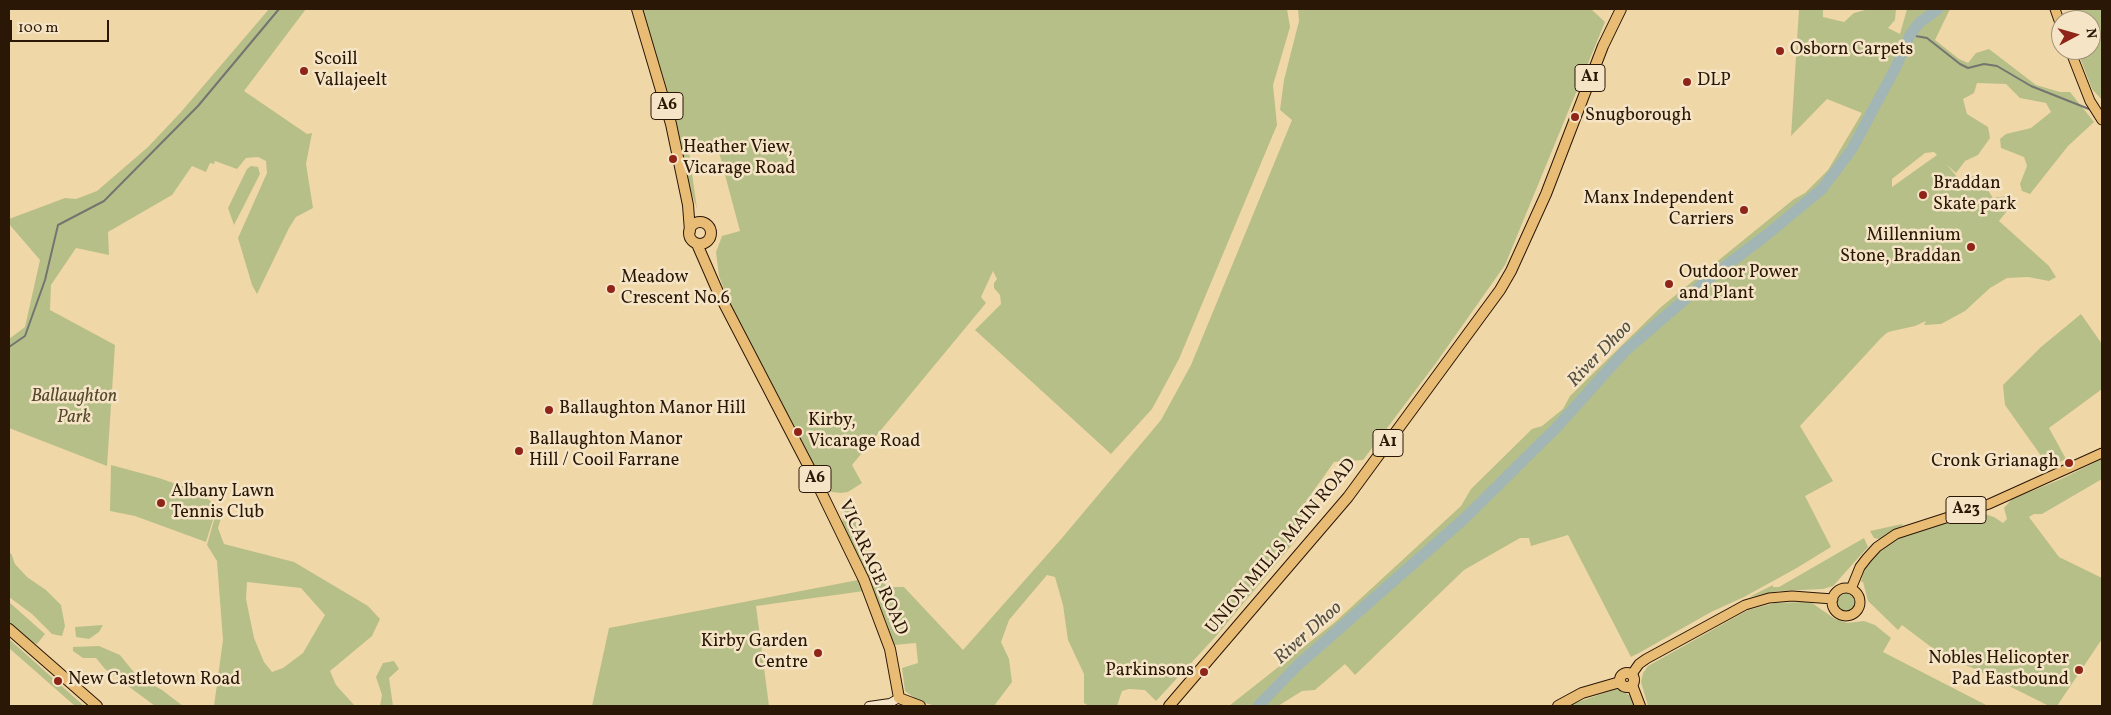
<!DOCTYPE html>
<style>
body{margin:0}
#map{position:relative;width:2111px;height:715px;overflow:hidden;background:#f0d7a7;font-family:Vollkorn,serif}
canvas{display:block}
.frame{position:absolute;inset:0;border:10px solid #2b1706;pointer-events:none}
.north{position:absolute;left:2051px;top:10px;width:50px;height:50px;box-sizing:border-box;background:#f5e5c6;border:1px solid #a49379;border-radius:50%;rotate:84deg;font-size:14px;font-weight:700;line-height:20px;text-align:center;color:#2b1706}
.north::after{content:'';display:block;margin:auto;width:18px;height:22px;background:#8f2418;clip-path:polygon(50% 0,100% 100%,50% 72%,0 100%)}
.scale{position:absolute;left:10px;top:20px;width:99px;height:22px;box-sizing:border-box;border:2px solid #2b1706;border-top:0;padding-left:6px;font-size:15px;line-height:18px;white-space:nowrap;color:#2b1706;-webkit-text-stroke:4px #f5e5c6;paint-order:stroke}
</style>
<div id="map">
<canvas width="2111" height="715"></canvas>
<div class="frame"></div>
<div class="north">N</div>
<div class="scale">100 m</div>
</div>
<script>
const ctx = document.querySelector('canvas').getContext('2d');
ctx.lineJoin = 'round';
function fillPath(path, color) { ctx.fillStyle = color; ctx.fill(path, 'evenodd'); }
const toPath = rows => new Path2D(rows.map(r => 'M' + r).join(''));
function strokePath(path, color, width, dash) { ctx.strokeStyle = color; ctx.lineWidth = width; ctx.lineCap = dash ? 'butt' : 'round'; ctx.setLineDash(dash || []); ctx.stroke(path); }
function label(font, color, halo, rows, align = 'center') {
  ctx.font = font + ' Vollkorn,serif'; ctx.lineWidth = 5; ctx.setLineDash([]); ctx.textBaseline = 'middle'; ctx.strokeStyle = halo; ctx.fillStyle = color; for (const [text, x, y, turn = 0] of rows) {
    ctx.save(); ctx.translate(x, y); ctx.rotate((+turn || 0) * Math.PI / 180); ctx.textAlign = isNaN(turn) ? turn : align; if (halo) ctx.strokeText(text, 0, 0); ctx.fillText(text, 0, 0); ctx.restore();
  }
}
const green = toPath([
 [269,9,306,9,244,91,307,134,312,133,306,164,313,208,296,217,289,228,257,294,252,285,238,238,267,173,266,161,258,157,246,158,237,169,215,161,214,164,210,163,206,172,192,166,172,195,108,232,109,255,76,248,51,285,50,310,115,345,107,466,9,428,9,339,25,327,40,260,9,224,9,219,65,198,76,199,97,191,148,147,181,112],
 [642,9,1287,9,1290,27,1273,85,1277,125,1179,359,1152,409,1111,454,975,330,1001,304,1000,295,994,288,994,283,997,279,993,271,981,297,986,303,852,465,862,483,848,492,841,493,832,492,826,488,819,473,814,469,732,311,719,276,716,252,722,236,740,231,717,145,689,152,697,209,686,176,671,102],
 [1298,9,1591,9,1605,22,1505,265,1436,363,1363,460,1334,462,1300,510,1306,528,1217,635,1156,701,1145,690,1129,689,1122,691,1117,706,1089,706,1084,703,1084,674,1068,640,1063,605,1055,577,1047,575,1009,620,1001,642,1009,659,1012,682,994,706,935,706,919,701,905,691,902,668,918,663,916,643,894,645,886,621,842,523,845,507,852,502,858,534,872,566,887,587,904,587,963,650,1062,538,1161,420,1191,365,1292,120,1280,110,1284,80,1299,21],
 [1799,9,1823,9,1823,17,1844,22,1854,13,1869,9,1896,9,1895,20,1888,28,1900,34,1907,9,1950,9,1935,40,1959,59,1968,63,1976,53,1989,49,2036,85,2060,92,2070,92,2094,122,2068,146,2030,194,2022,191,2020,184,2027,166,2024,157,2001,148,2000,139,2006,134,2031,128,2051,112,2046,103,2020,98,2006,84,1977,83,1974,93,1963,99,1967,114,1988,127,1990,138,1978,155,1965,161,1956,173,1947,165,1964,185,1970,177,1978,175,1993,198,2007,196,2015,201,1999,221,2049,266,2056,277,2049,281,2028,277,2007,278,1990,288,1965,311,1941,324,1924,325,1926,321,1915,326,1888,332,1881,338,1800,426,1833,481,1805,496,1831,547,1795,569,1744,597,1711,612,1639,653,1631,657,1568,535,1531,546,1529,538,1520,538,1464,570,1355,675,1345,664,1315,690,1302,691,1278,706,1229,706,1334,623,1461,506,1471,489,1532,429,1542,426,1563,409,1570,396,1661,307,1794,199,1805,193,1828,170,1862,113,1827,99,1791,136],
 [1934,152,1937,155,1892,187,1892,179,1925,153],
 [2078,9,2102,9,2102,100,2092,89,2077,50,2091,50,2091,20,2064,20,2062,14],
 [251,166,258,167,260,174,234,225,228,208,247,169],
 [2081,314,2102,344,2102,389,2049,428,2066,459,2049,467,2005,405,2003,385,2041,347],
 [2102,459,2102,479,2042,514,2034,514,2029,517,2059,557,2102,578,2102,639,2057,706,2049,706,1975,669,1943,656,1902,625,1898,630,1868,601,1863,582,1861,582,1864,570,1876,552,1898,536,1978,512,1994,517,2003,523,2007,519,2004,508,2012,499,2059,480],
 [111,465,159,478,182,486,208,499,217,507,206,542,135,516,110,511],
 [216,513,222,515,218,528,224,544,294,562,368,606,380,619,372,636,330,671,336,685,355,706,214,706,223,640,217,561,207,545],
 [247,582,301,588,325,615,303,653,283,668,272,672,264,662,254,638,246,599],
 [1902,524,1903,525,1879,539,1874,538,1870,531],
 [1864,538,1868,547,1833,586,1823,589,1779,591,1749,597,1773,585,1773,587,1779,587],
 [11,553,15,564,27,577,46,590,61,605,65,626,62,636,52,634,32,614,9,597,9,554],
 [858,580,864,591,756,606,769,706,592,706,609,628],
 '1837 602a9 9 0 1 1 18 0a9 9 0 1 1-18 0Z',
 [9,602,45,634,37,644,31,642,9,622],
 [1804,602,1812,603,1835,619,1847,623,1864,621,1875,625,1891,638,1883,652,1988,706,1648,706,1641,682,1643,673,1648,666,1748,610,1775,603],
 [103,625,99,632,89,639,76,637,75,627],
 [9,639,84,706,75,706,9,648],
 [99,646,120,655,137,676,162,690,183,706,155,706,105,669,96,658,83,658,73,651,73,647],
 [394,661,399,669,389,678,393,706,380,706,382,695,376,677,383,663],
 [1616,689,1622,690,1631,697,1636,706,1566,706]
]);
const stream = toPath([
 [1910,35,1927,38,1960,64,1968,68,1984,64,1997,66,2031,86,2089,109],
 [9,347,25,336,45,280,58,225,104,201,198,106,279,9]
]);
const river = toPath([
 [1258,706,1298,665,1464,519,1557,427,1625,351,1711,277,1764,237,1822,189,1852,149,1896,67,1910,35,1919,23,1938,9]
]);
const secondary = toPath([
 [869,706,890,703,899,698]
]);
const primary = toPath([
 [2055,9,2061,26],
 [2070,50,2090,101,2102,120],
 '1832 602a14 14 0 1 1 28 0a14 14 0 1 1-28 0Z',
 [1851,589,1860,567,1867,558,1877,547,1896,534,1989,504,2102,453],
 [1632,674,1639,664,1646,659,1745,605,1769,598,1792,596,1833,599]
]);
const highway = toPath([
 [637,9,671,124,688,205,690,231],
 '689 233a11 11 0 1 1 22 0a11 11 0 1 1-22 0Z',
 [697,244,718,292,811,471,864,580,890,649,899,698,920,706],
 [9,629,97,706],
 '1620 680a7 7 0 1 1 14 0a7 7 0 1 1-14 0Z',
 [1632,685,1640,706],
 [1169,706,1348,497,1500,290,1511,271,1546,194,1603,46,1621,9],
 [1558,706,1582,693,1620,682]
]);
const markers = [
 [1780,51,5,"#8f2418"],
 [304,71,5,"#8f2418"],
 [1687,82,5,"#8f2418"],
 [1575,117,5,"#8f2418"],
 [673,159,5,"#8f2418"],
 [1923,195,5,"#8f2418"],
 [1744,210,5,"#8f2418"],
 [1971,247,5,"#8f2418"],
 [1669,284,5,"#8f2418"],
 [611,289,5,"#8f2418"],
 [549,410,5,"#8f2418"],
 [798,432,5,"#8f2418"],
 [519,451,5,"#8f2418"],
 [2069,463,5,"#8f2418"],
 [161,503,5,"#8f2418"],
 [818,653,5,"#8f2418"],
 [2079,670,5,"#8f2418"],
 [1204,672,5,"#8f2418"],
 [58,681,5,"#8f2418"]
];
const shields = [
 [1590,78,30],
 [667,106,32],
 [1388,443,30],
 [815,479,32],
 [1966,510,40]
];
const shieldNames = [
 ["A1",1590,78],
 ["A6",667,106],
 ["A1",1388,443],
 ["A6",815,479],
 ["A23",1966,510]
];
const poiNames = [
 ["Osborn Carpets",1790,51],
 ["Scoill",314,61],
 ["Vallajeelt",314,82],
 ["DLP",1697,82],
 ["Snugborough",1585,117],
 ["Heather View,",683,149],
 ["Vicarage Road",683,170],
 ["Braddan",1933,185],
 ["Skate park",1933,206],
 ["Manx Independent",1734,200,"right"],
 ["Carriers",1734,221,"right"],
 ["Millennium",1961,237,"right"],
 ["Stone, Braddan",1961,258,"right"],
 ["Outdoor Power",1679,274],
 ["and Plant",1679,295],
 ["Meadow",621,279],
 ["Crescent No.6",621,300],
 ["Ballaughton Manor Hill",559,410],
 ["Kirby,",808,422],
 ["Vicarage Road",808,443],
 ["Ballaughton Manor",529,441],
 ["Hill / Cooil Farrane",529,462],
 ["Cronk Grianagh",2059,463,"right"],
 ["Albany Lawn",171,493],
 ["Tennis Club",171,514],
 ["Kirby Garden",808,643,"right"],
 ["Centre",808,664,"right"],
 ["Nobles Helicopter",2069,660,"right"],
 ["Pad Eastbound",2069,681,"right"],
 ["Parkinsons",1194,672,"right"],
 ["New Castletown Road",68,681]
];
const parkNames = [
 ["Ballaughton",74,398],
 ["Park",74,419]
];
const streetNames = [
 ["UNION MILLS MAIN ROAD",1282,547,-50],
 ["VICARAGE ROAD",872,568,66]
];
const waterNames = [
 ["River Dhoo",1601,355,-46],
 ["River Dhoo",1309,634,-42]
];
fillPath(green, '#b7bf89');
strokePath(stream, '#72766f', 2);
strokePath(river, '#a1b6b5', 11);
strokePath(secondary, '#2b1706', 10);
strokePath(primary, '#2b1706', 11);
strokePath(highway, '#2b1706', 12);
strokePath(secondary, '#f5e5c6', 8);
strokePath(primary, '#e8bc74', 9);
strokePath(highway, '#e8bc74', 10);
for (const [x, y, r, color] of markers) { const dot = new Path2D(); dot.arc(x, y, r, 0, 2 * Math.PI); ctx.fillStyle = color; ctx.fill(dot); strokePath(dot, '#f5e5c6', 2); }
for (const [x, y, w] of shields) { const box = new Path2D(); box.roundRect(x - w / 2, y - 13.5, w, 27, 4); ctx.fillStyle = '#f5e5c6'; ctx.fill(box); strokePath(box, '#2b1706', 1); }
label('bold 16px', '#2b1706', null, shieldNames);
label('18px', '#2b1706', '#f5e5c6', poiNames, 'left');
label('italic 18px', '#55492d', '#f5e5c6', parkNames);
label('18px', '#2b1706', '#f5e5c6', streetNames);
label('italic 19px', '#544f43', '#f5e5c6', waterNames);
</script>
